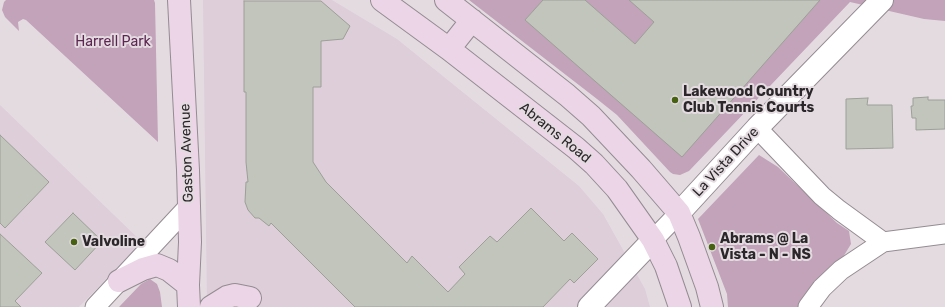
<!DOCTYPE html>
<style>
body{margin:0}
canvas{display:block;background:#e4dbe1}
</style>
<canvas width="945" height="307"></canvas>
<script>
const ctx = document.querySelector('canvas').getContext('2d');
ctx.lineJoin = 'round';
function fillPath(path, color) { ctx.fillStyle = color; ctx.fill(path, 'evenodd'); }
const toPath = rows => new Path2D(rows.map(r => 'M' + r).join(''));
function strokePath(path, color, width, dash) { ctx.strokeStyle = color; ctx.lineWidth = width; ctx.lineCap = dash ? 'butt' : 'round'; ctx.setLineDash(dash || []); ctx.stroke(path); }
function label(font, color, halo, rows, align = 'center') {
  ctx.font = font + ' Rubik,sans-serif'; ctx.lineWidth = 4; ctx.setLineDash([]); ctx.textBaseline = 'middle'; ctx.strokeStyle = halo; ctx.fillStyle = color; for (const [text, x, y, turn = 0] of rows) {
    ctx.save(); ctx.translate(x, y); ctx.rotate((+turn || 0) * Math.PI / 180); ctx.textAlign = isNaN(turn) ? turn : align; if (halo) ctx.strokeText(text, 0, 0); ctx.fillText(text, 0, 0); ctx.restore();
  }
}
const built = toPath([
 [203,0,332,0,397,39,579,186,603,214,645,289,650,307,207,307],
 [0,105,142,242,79,307,0,307]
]);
const green = toPath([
 [6,0,154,0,155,3,158,142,26,20,23,19,18,22,19,31,5,17,2,10,4,2],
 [469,0,945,0,945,21,924,19,850,2,689,171,680,175,673,174,670,172,617,115,597,99],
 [759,155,778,167,837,223,849,231,851,244,840,262,802,307,728,307,727,294,698,219],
 [150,279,157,284,160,292,162,307,119,307,141,284]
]);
const building = toPath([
 [543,0,585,0,635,44,654,22,629,0,820,0,682,157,525,20,543,0],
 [244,1,321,1,350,26,343,39,321,41,321,87,313,87,313,162,326,182,407,263,412,256,448,292,465,274,459,267,490,236,497,242,531,208,564,241,572,233,598,259,574,283,570,279,543,307,355,307,271,223,269,226,259,218,255,218,248,210,245,202,246,182,248,182,246,162,246,92,244,92,244,1],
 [928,97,928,100,945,100,945,129,916,130,916,118,912,118,911,106,913,106,913,98,928,97],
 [868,98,867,105,892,105,893,148,846,149,846,99,868,98],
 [0,135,49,182,5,228,0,223,0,135],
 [73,213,102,241,75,270,45,242,73,213],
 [0,234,42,273,15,301,21,307,0,307,0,234]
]);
const minor = toPath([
 [757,128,822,196,839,210,883,242],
 [653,240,679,213],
 [95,307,189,206],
 [808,307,822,288,841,270,883,242,945,234]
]);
const tertiary = toPath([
 [679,213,757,128,882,0],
 [589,307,653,240]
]);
const secondary = toPath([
 [179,0,188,170,190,242,188,285,189,307],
 [382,0,449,49,576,148,594,164,617,189,653,240,666,266,680,307],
 [446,0,567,95,591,116,641,169,679,213,689,237,707,287,712,307],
 [449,49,472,20],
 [119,281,143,269,157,265,169,270,188,285],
 [211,307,227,297,235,295,250,298]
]);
const markers = [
 [675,100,4,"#466112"],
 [74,242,4,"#466112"],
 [712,247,4,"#466112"]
];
const parkNames = [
 ["Harrell Park",113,42]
];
const poiNames = [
 ["Lakewood Country",683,92],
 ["Club Tennis Courts",683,108],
 ["Abrams @ La",720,239],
 ["Vista - N - NS",720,255],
 ["Valvoline",82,242]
];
const streetNames = [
 ["Abrams Road",555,133,39],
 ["Gaston Avenue",187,153,-92],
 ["La Vista Drive",726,162,-47]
];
fillPath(built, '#deceda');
fillPath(green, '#c3a3ba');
fillPath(building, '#c1c5bc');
strokePath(building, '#9ca097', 1);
strokePath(minor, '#948c92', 21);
strokePath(tertiary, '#948c92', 24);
strokePath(secondary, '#948c92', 24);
strokePath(minor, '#fff', 19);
strokePath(tertiary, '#fff', 22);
strokePath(secondary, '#ebd5e6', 22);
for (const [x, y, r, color] of markers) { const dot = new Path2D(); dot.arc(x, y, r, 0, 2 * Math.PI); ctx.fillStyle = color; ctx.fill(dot); strokePath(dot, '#e4dbe1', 1.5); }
label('14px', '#5d2551', '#e4dbe1', parkNames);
label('bold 14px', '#2a2629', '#e4dbe1', poiNames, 'left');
label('14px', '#2a2629', '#e4dbe1', streetNames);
</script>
